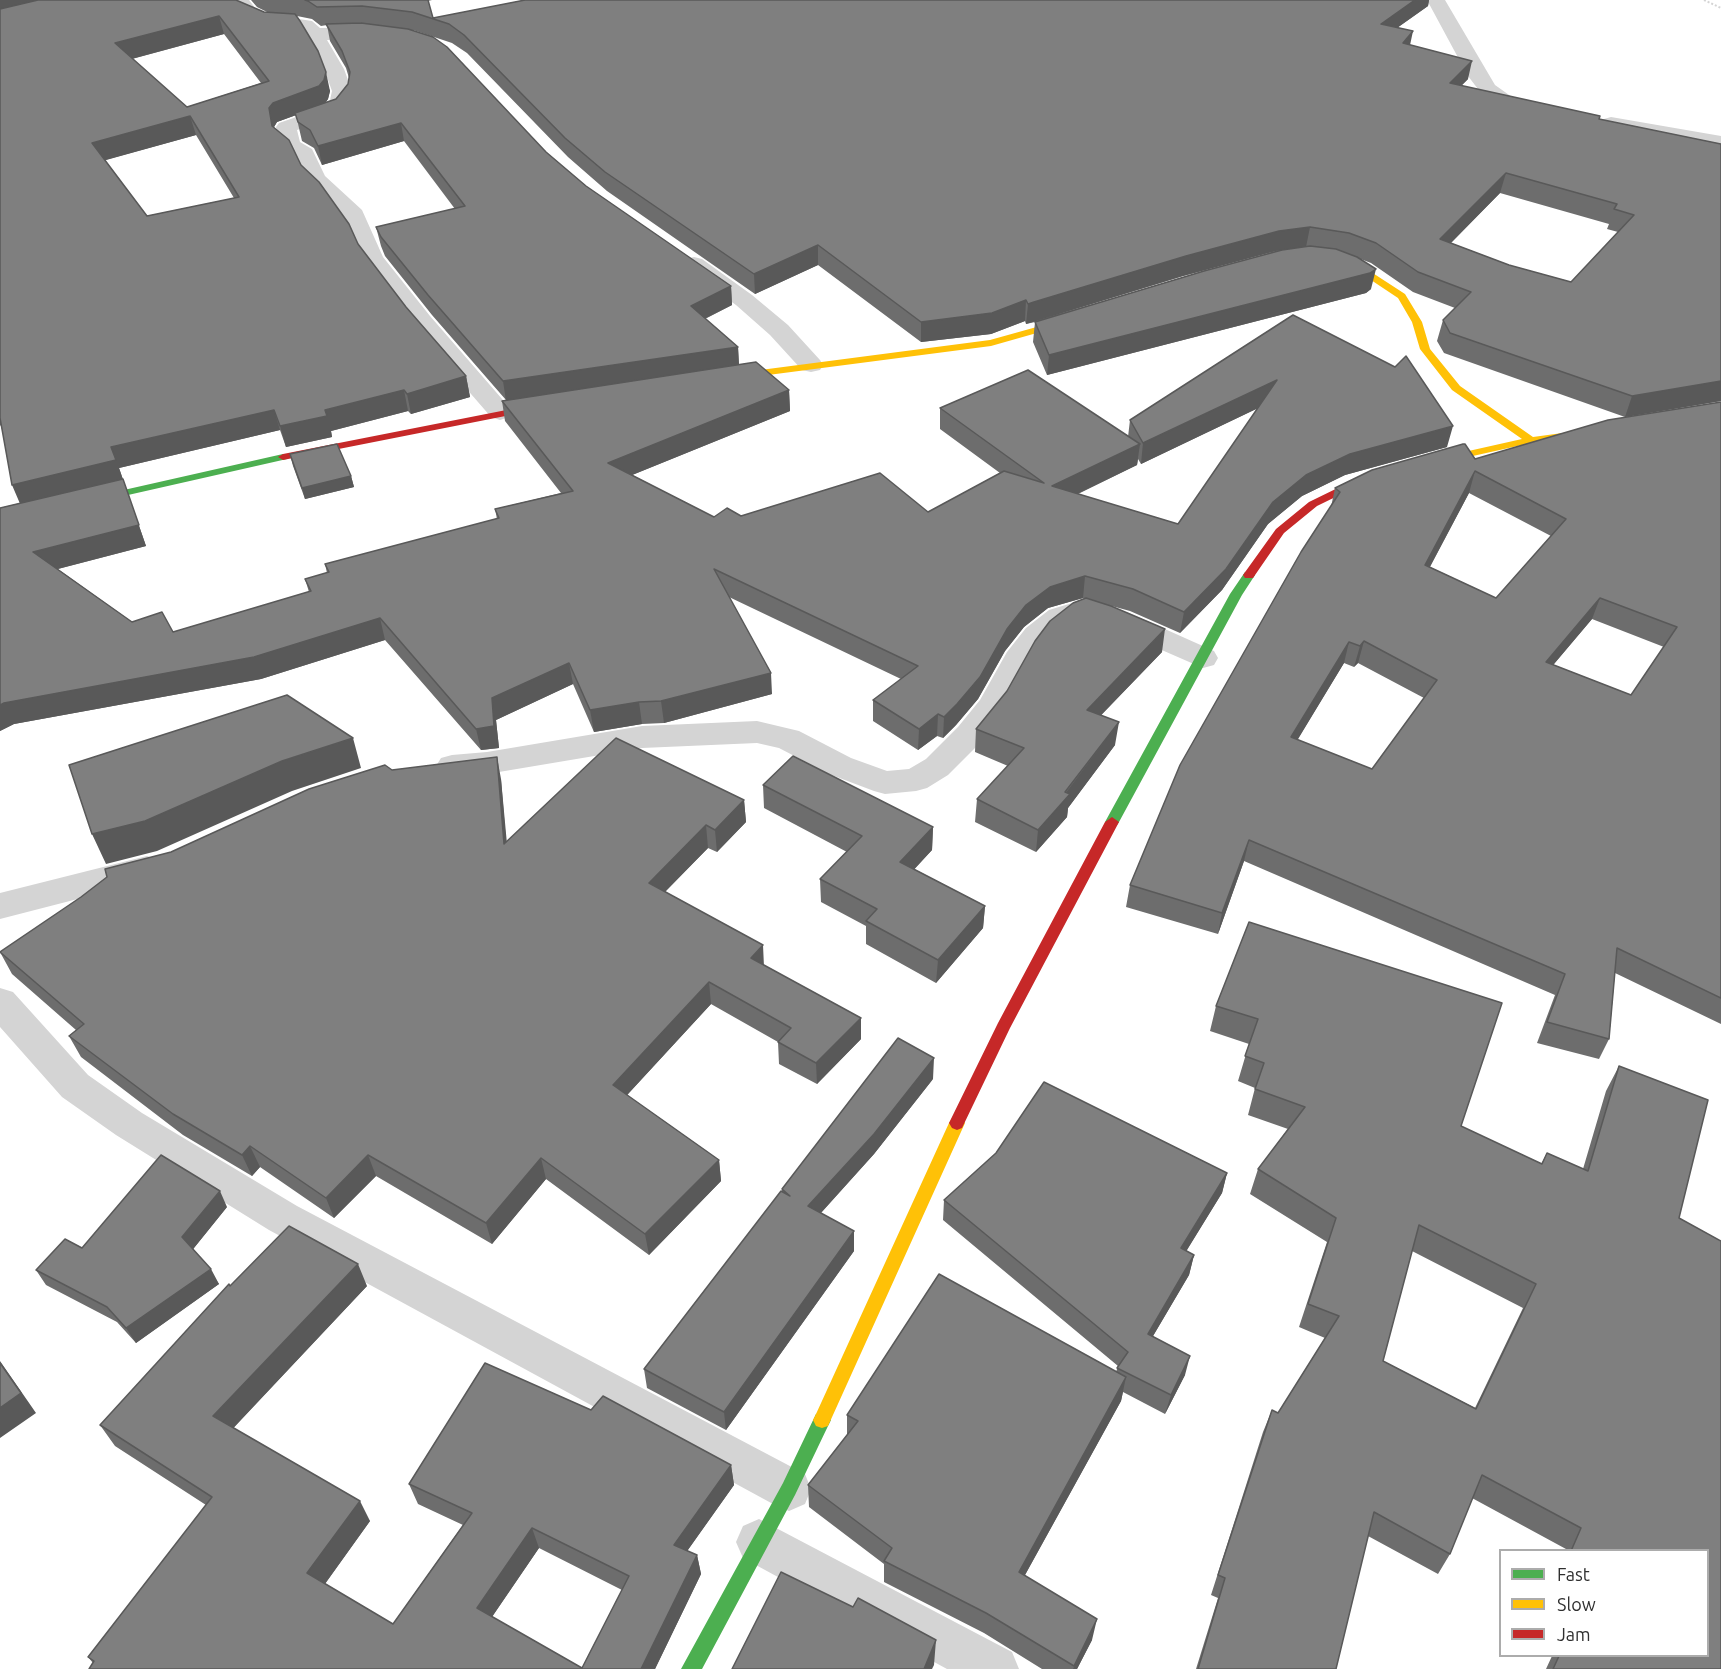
<!DOCTYPE html>
<style>
body{margin:0}
#map{position:relative;width:1721px;height:1669px;overflow:hidden;background:#fff;font-family:Ubuntu,sans-serif}
canvas{display:block}
.legend{position:absolute;left:1499px;top:1549px;width:210px;height:108px;box-sizing:border-box;background:#fff;border:2px solid #acacac;margin:0;padding:8px 10px;list-style:none;font-size:18px;color:#2f2f2f}
.legend li{display:flex;align-items:center;gap:12px;height:30px}
.legend b{width:30px;border:2px solid #acacac}
</style>
<div id="map">
<canvas width="1721" height="1669"></canvas>
<ul class="legend">
<li><b style="height:8px;background:#4caf50"></b>Fast</li>
<li><b style="height:8px;background:#ffc107"></b>Slow</li>
<li><b style="height:8px;background:#c62828"></b>Jam</li>
</ul>
</div>
<script>
const ctx = document.querySelector('canvas').getContext('2d');
ctx.lineJoin = 'round';
const toPath = rows => new Path2D(rows.map(r => 'M' + r).join(''));
function strokePath(path, color, width, dash) { ctx.strokeStyle = color; ctx.lineWidth = width; ctx.lineCap = dash ? 'butt' : 'round'; ctx.setLineDash(dash || []); ctx.stroke(path); }
function fillPath(path, color) { ctx.fillStyle = color; ctx.fill(path, 'evenodd'); }
const path = toPath([
 [1704,0,1721,8]
]);
const street = toPath([
 [231,0,249,0,256,9,266,14,312,21,320,28,373,27,380,29,383,33,380,37,373,39,327,40,344,69,352,91,350,101,339,115,297,130,300,142,312,149,325,176,362,210,383,257,430,316,509,407,513,412,509,417,500,420,491,417,412,326,360,258,344,218,308,184,295,158,279,145,276,127,279,123,325,107,330,100,332,91,324,69,304,34,300,30,269,28,252,22,242,17,231,0],
 [1427,0,1445,0,1495,85,1512,97,1544,105,1547,109,1544,113,1537,115,1498,105,1481,93,1468,76,1427,0],
 [1611,117,1721,136,1721,148,1604,127,1601,123,1604,119,1611,117],
 [694,257,702,259,752,295,788,325,820,360,823,365,820,370,811,372,802,370,770,335,736,305,686,269,682,264,686,259,694,257],
 [1082,600,1129,613,1214,651,1218,658,1214,665,1203,668,1109,627,1083,619,1069,624,1046,642,1031,663,1003,713,980,743,948,775,927,788,916,791,885,794,874,791,829,774,779,748,757,743,642,748,487,774,452,777,441,774,436,766,441,758,452,755,487,752,642,726,757,721,799,731,851,758,887,771,909,769,926,759,958,727,980,700,1007,652,1026,628,1049,610,1082,600],
 [147,856,159,860,164,869,159,878,0,919,0,893,147,856],
 [0,988,13,992,88,1075,142,1113,297,1206,805,1474,811,1489,805,1504,789,1511,773,1504,269,1230,116,1135,62,1097,0,1027,0,988],
 [759,1519,1012,1652,1019,1669,947,1669,743,1558,736,1542,743,1526,759,1519]
]);
const fast = toPath([
 [283,454,288,457,287,459,0,524,0,518,283,454],
 [1249,571,1255,575,1242,595,1119,822,1117,825,1107,825,1105,822,1230,594,1245,572,1249,571],
 [822,1412,828,1414,831,1420,828,1426,795,1495,702,1669,681,1669,783,1483,816,1414,822,1412]
]);
const slow = toPath([
 [1332,257,1365,268,1405,294,1422,322,1430,349,1460,386,1533,437,1592,429,1597,432,1592,435,1531,443,1428,466,1424,465,1424,461,1522,439,1452,390,1420,349,1412,322,1398,298,1359,272,1329,262,1327,260,1332,257],
 [1076,316,1079,317,1079,321,991,346,722,381,717,378,722,375,990,340,1076,316],
 [957,1116,962,1118,965,1123,828,1426,822,1428,816,1426,813,1420,816,1414,949,1123,952,1118,957,1116]
]);
const jam = toPath([
 [547,402,551,403,551,407,283,460,278,457,283,454,547,402],
 [1375,475,1380,478,1379,480,1360,485,1317,506,1284,533,1253,578,1245,578,1243,575,1276,529,1309,502,1352,481,1375,475],
 [1112,817,1119,822,1010,1028,962,1128,957,1130,952,1128,949,1123,998,1023,1105,822,1112,817]
]);
const wall = toPath([
 [0,0,236,1,264,12,267,12,257,7,251,0,432,0,428,1,433,18,525,0,1429,0,1428,6,1397,28,1410,45,1468,79,1461,86,1599,119,1721,144,1721,401,1625,417,1444,353,1437,341,1443,320,1455,308,1413,292,1371,263,1358,258,1371,289,1366,293,1047,375,1033,342,1035,322,1026,324,1025,321,991,334,921,342,818,265,755,294,607,191,568,157,467,53,452,43,413,30,546,152,586,186,731,286,732,305,705,319,738,347,739,365,789,390,790,411,632,475,714,517,741,516,928,512,1000,473,940,429,940,408,1128,437,1130,420,1293,315,1447,447,1345,475,1302,496,1268,524,1222,590,1180,633,1130,611,1097,602,1162,652,1101,715,1115,745,1068,808,1067,817,1036,852,975,822,977,799,1008,766,975,752,976,729,1085,599,1083,598,1048,608,1024,627,1005,651,978,699,956,725,943,738,937,736,918,750,873,721,873,700,901,679,729,597,772,694,664,723,642,724,594,732,573,684,496,720,499,748,481,750,385,640,261,679,14,724,0,731,0,508,20,503,1,425,0,426],
 [297,16,312,19,321,26,327,25,330,41,346,68,349,78,348,84,336,99,325,103,328,99,330,91],
 [224,34,261,83,187,107,132,59],
 [296,115,302,141,314,148,322,165,404,141,455,209,376,227,381,246,385,256,432,315,506,400,502,401,505,421,561,493,495,509,497,519,325,564,327,573,305,579,309,592,173,632,132,622,58,569,146,546,119,468,280,430,286,447,332,437,331,431,408,411,411,414,470,397,466,376,406,307,358,244,274,127,277,122],
 [196,135,234,198,147,216,105,160],
 [1500,193,1609,224,1607,229,1618,232,1571,282,1509,265,1451,243],
 [1280,250,1056,315,1183,276],
 [1258,408,1178,524,1078,494,1137,465,1138,459,1141,464],
 [1721,402,1721,1024,1615,973,1609,1039,1599,1059,1537,1043,1555,995,1244,861,1218,934,1126,907,1130,885,1331,507,1335,488,1475,459],
 [1469,493,1551,536,1496,598,1430,567],
 [1592,619,1664,647,1631,695,1553,665],
 [1344,663,1354,667,1358,663,1424,698,1372,769,1297,740],
 [290,454,351,476,354,487,305,499,293,466],
 [392,770,501,779,506,841,744,800,746,822,717,852,708,848,665,892,764,966,861,1018,861,1039,817,1084,779,1064,778,1042,711,1004,627,1095,719,1160,721,1181,649,1255,546,1179,492,1244,376,1176,334,1218,260,1167,252,1176,183,1135,81,1057,69,1036,76,1030,12,974,0,952,171,852],
 [763,785,933,827,932,850,914,869,985,906,983,928,936,983,866,944,866,926,821,902,820,879,847,852,764,808],
 [1249,922,1461,1126,1541,1164,1547,1153,1583,1169,1606,1091,1619,1066,1679,1218,1721,1669,1546,1669,1552,1656,1707,1656,1707,1551,1565,1551,1566,1549,1472,1498,1450,1554,1438,1574,1368,1536,1336,1669,1196,1669,1218,1598,1211,1595,1263,1432,1272,1410,1278,1413,1325,1338,1299,1327,1327,1242,1250,1194,1258,1169,1288,1129,1248,1115,1255,1088,1238,1081,1249,1044,1210,1031,1216,1006],
 [1412,1251,1523,1308,1475,1408,1383,1361],
 [933,1079,874,1154,821,1213,854,1251,726,1430,647,1388,644,1369,782,1191,782,1189],
 [1227,1173,1222,1193,1186,1251,1194,1255,1189,1275,1153,1336,1185,1375,1165,1414,1123,1392,1121,1401,1025,1575,1092,1640,1077,1669,1042,1669,984,1633,884,1582,884,1564,809,1507,808,1485,847,1435,847,1415,1116,1372,1118,1366,943,1220,944,1200],
 [227,1207,193,1249,219,1284,136,1343,117,1322,46,1285,36,1270,82,1248],
 [230,1286,367,1286,233,1428,370,1521,325,1584,393,1624,463,1525,418,1504,409,1484,591,1410,731,1465,734,1485,687,1551,697,1555,701,1574,655,1669,89,1669,93,1663,88,1657,206,1505,115,1446,100,1425],
 [539,1548,622,1590,582,1668,492,1617]
]);
const shadedWall = toPath([
 [0,0,54,0,0,13],
 [1415,0,1429,0,1428,6,1377,42,1381,24],
 [219,16,224,34,120,62,115,43],
 [1413,31,1409,50,1403,43],
 [1472,61,1468,79,1445,102,1450,83],
 [326,72,330,91,328,99,324,105,277,122,274,127,272,126,269,108,273,103],
 [190,116,196,135,99,162,92,143],
 [401,123,404,141,322,165,318,146],
 [1506,173,1500,193,1435,259,1440,239],
 [1310,227,1306,247,1275,251,1183,276,1026,324,1028,304,1186,256,1279,231],
 [818,245,818,265,755,294,754,274],
 [1376,269,1371,289,1366,293,1047,375,1049,355],
 [731,286,732,305,692,325,691,306],
 [1026,300,1025,321,991,334,921,342,921,322],
 [738,347,739,366,506,401,503,381],
 [466,376,470,397,411,414,407,394],
 [1277,380,1273,401,1141,464,1143,443],
 [1721,381,1721,401,1625,417,1632,396],
 [404,390,408,411,331,431,332,437,286,447,280,426,325,410],
 [789,390,790,411,610,484,608,463],
 [274,410,280,430,119,468,146,546,42,573,33,552,21,506,12,485,111,447],
 [1453,426,1447,447,1345,475,1302,496,1268,524,1222,590,1180,633,1184,612,1273,502,1306,475,1350,454],
 [1140,444,1137,465,1050,507,1052,486],
 [1475,471,1469,493,1419,587,1425,565],
 [351,476,354,487,305,499,302,488],
 [1085,576,1083,598,1048,608,1024,627,1005,651,978,699,956,725,943,738,944,717,1007,629,1026,605,1050,587],
 [1600,598,1592,619,1538,683,1546,662],
 [380,618,385,640,261,679,14,724,0,731,0,705,4,703],
 [1165,629,1162,652,1084,733,1087,710],
 [1364,641,1358,663,1354,667,1360,646],
 [1349,642,1344,663,1286,759,1291,737],
 [569,663,573,684,496,720,499,748,481,750,476,729,492,698],
 [771,673,772,694,664,723,661,701],
 [639,702,642,724,594,732,590,710],
 [938,714,937,736,918,750,919,729],
 [1119,722,1115,745,1068,808,1067,817,1036,852,1038,830],
 [353,738,361,768,292,791,157,851,106,864,92,834,282,761],
 [497,757,501,779,509,866,504,844],
 [744,800,746,822,717,852,715,830],
 [706,825,708,848,652,905,649,883],
 [933,827,932,850,900,885,900,862],
 [1249,840,1244,861,1218,934,1222,913],
 [985,906,983,928,936,983,938,960],
 [763,945,764,967,751,958],
 [709,982,711,1004,617,1106,613,1085],
 [861,1018,861,1039,817,1084,816,1063],
 [934,1058,933,1079,874,1154,809,1226,808,1206],
 [250,1146,260,1167,252,1176,242,1155],
 [368,1155,376,1176,334,1218,326,1198],
 [541,1158,546,1179,492,1244,486,1223],
 [719,1160,721,1181,649,1255,645,1234],
 [1227,1173,1222,1193,1176,1268,1181,1248],
 [220,1191,227,1207,190,1253,182,1237],
 [854,1231,854,1251,726,1430,724,1412],
 [1194,1255,1189,1275,1143,1353,1148,1334],
 [358,1264,367,1286,225,1437,213,1416],
 [211,1269,219,1284,136,1343,126,1328],
 [1190,1356,1185,1375,1165,1414,1171,1395],
 [0,1361,36,1413,0,1438],
 [1126,1377,1121,1401,1015,1593,1019,1572],
 [731,1465,734,1485,678,1564,674,1545],
 [360,1501,370,1521,319,1592,307,1573],
 [532,1528,539,1548,485,1627,477,1608],
 [697,1555,701,1574,655,1669,641,1669],
 [1097,1619,1092,1640,1077,1669,1073,1669],
 [936,1640,934,1665,932,1669,924,1669]
]);
const building = toPath([
 [38,0,236,0,264,12,295,14,300,21,318,51,326,72,324,80,319,86,273,103,269,108,272,126,289,140,301,165,319,182,349,224,358,244,406,307,466,376,407,394,404,390,325,410,327,416,280,426,274,410,111,447,116,460,12,485,0,418,0,9,38,0],
 [219,16,269,81,187,107,115,43,219,16],
 [190,116,239,197,147,216,92,143,190,116],
 [305,0,428,0,433,18,525,0,1415,0,1381,24,1413,31,1403,43,1472,61,1450,83,1600,116,1599,119,1721,144,1721,381,1632,396,1450,333,1443,320,1471,292,1418,272,1376,243,1349,233,1310,227,1279,231,1186,256,1034,302,1028,304,1026,300,992,313,921,322,818,245,754,274,605,172,565,138,464,35,449,24,412,12,362,6,317,7,308,1,305,0],
 [1506,173,1617,204,1614,209,1634,215,1571,282,1509,265,1440,239,1506,173],
 [361,23,408,29,433,37,447,47,546,152,586,186,731,286,691,306,738,347,503,381,428,295,381,237,376,227,465,206,401,123,318,146,310,130,298,122,295,113,336,99,348,84,350,72,342,51,326,24,361,23],
 [1310,246,1336,249,1357,257,1376,269,1370,273,1049,355,1035,322,1204,271,1282,250,1310,246],
 [1293,315,1395,367,1406,356,1453,426,1350,454,1306,475,1273,502,1226,569,1184,612,1133,589,1085,576,1050,587,1026,605,1007,629,980,677,957,704,944,717,938,714,919,729,873,700,918,666,714,569,771,673,661,701,639,702,590,710,569,663,492,698,494,726,476,729,380,618,254,657,4,703,0,705,0,508,123,479,139,525,33,552,132,622,162,612,173,632,311,591,305,579,329,572,325,564,499,518,495,509,573,491,502,401,756,362,789,390,608,463,714,517,727,508,741,516,880,473,928,512,1004,471,1044,483,940,408,1028,370,1140,444,1052,486,1178,524,1277,380,1143,443,1130,420,1293,315],
 [1721,402,1721,998,1617,948,1609,1039,1547,1022,1565,974,1249,840,1222,913,1130,885,1180,765,1301,552,1340,492,1335,488,1372,470,1463,444,1465,444,1475,459,1608,420,1721,402],
 [1475,471,1566,519,1496,598,1425,565,1475,471],
 [1600,598,1677,627,1631,695,1546,662,1600,598],
 [1364,641,1437,680,1372,769,1291,737,1349,642,1360,646,1364,641],
 [337,444,351,476,302,488,290,454,337,444],
 [1086,598,1111,606,1165,629,1087,710,1119,722,1065,792,1070,794,1038,830,977,799,1024,748,976,729,1007,691,1035,641,1050,621,1073,603,1086,598],
 [287,695,353,738,282,761,145,821,92,834,69,765,287,695],
 [616,738,744,800,715,830,706,825,649,883,763,945,751,958,861,1018,816,1063,778,1042,791,1028,709,982,613,1085,719,1160,645,1234,541,1158,486,1223,368,1155,326,1198,250,1146,242,1155,173,1114,69,1036,84,1024,0,952,81,897,107,877,105,869,171,852,309,789,385,765,392,770,497,757,504,844,616,738],
 [793,756,933,827,900,862,985,906,938,960,866,921,877,909,820,879,862,836,763,785,793,756],
 [1249,922,1502,1003,1461,1126,1542,1164,1547,1153,1588,1171,1619,1066,1708,1100,1679,1218,1721,1241,1721,1669,1553,1669,1559,1656,1707,1656,1707,1551,1571,1551,1581,1528,1482,1475,1450,1554,1374,1512,1336,1669,1198,1669,1225,1578,1218,1575,1272,1410,1278,1413,1339,1316,1308,1304,1336,1218,1258,1169,1305,1107,1255,1089,1264,1063,1245,1056,1258,1019,1216,1006,1249,922],
 [1419,1225,1536,1284,1476,1409,1383,1361,1419,1225],
 [898,1038,934,1058,874,1134,808,1206,854,1231,724,1412,644,1369,781,1191,790,1196,782,1189,898,1038],
 [1044,1082,1227,1173,1181,1248,1194,1255,1148,1334,1190,1356,1171,1395,1117,1368,1128,1352,944,1200,996,1153,1044,1082],
 [161,1155,220,1191,182,1237,211,1269,126,1328,107,1307,36,1270,65,1239,82,1248,161,1155],
 [289,1226,358,1264,213,1416,360,1501,307,1573,393,1624,472,1513,409,1484,485,1363,591,1410,603,1396,731,1465,674,1545,697,1555,641,1669,89,1669,94,1661,88,1657,212,1497,100,1425,229,1284,230,1286,289,1226],
 [532,1528,629,1576,582,1668,477,1608,532,1528],
 [939,1274,1126,1377,1019,1572,1097,1619,1074,1666,986,1613,884,1561,892,1548,808,1485,858,1421,847,1415,939,1274],
 [0,1363,21,1393,0,1408,0,1363],
 [781,1572,853,1607,858,1598,936,1640,924,1669,732,1669,781,1572]
]);
strokePath(path, '#d4d4d4', 2, [2, 2]);
fillPath(street, '#d4d4d4');
fillPath(fast, '#4caf50');
fillPath(slow, '#ffc107');
fillPath(jam, '#c62828');
fillPath(wall, '#6d6d6d');
fillPath(shadedWall, '#595959');
fillPath(building, '#7f7f7f');
strokePath(building, '#595959', 1.5);
</script>
